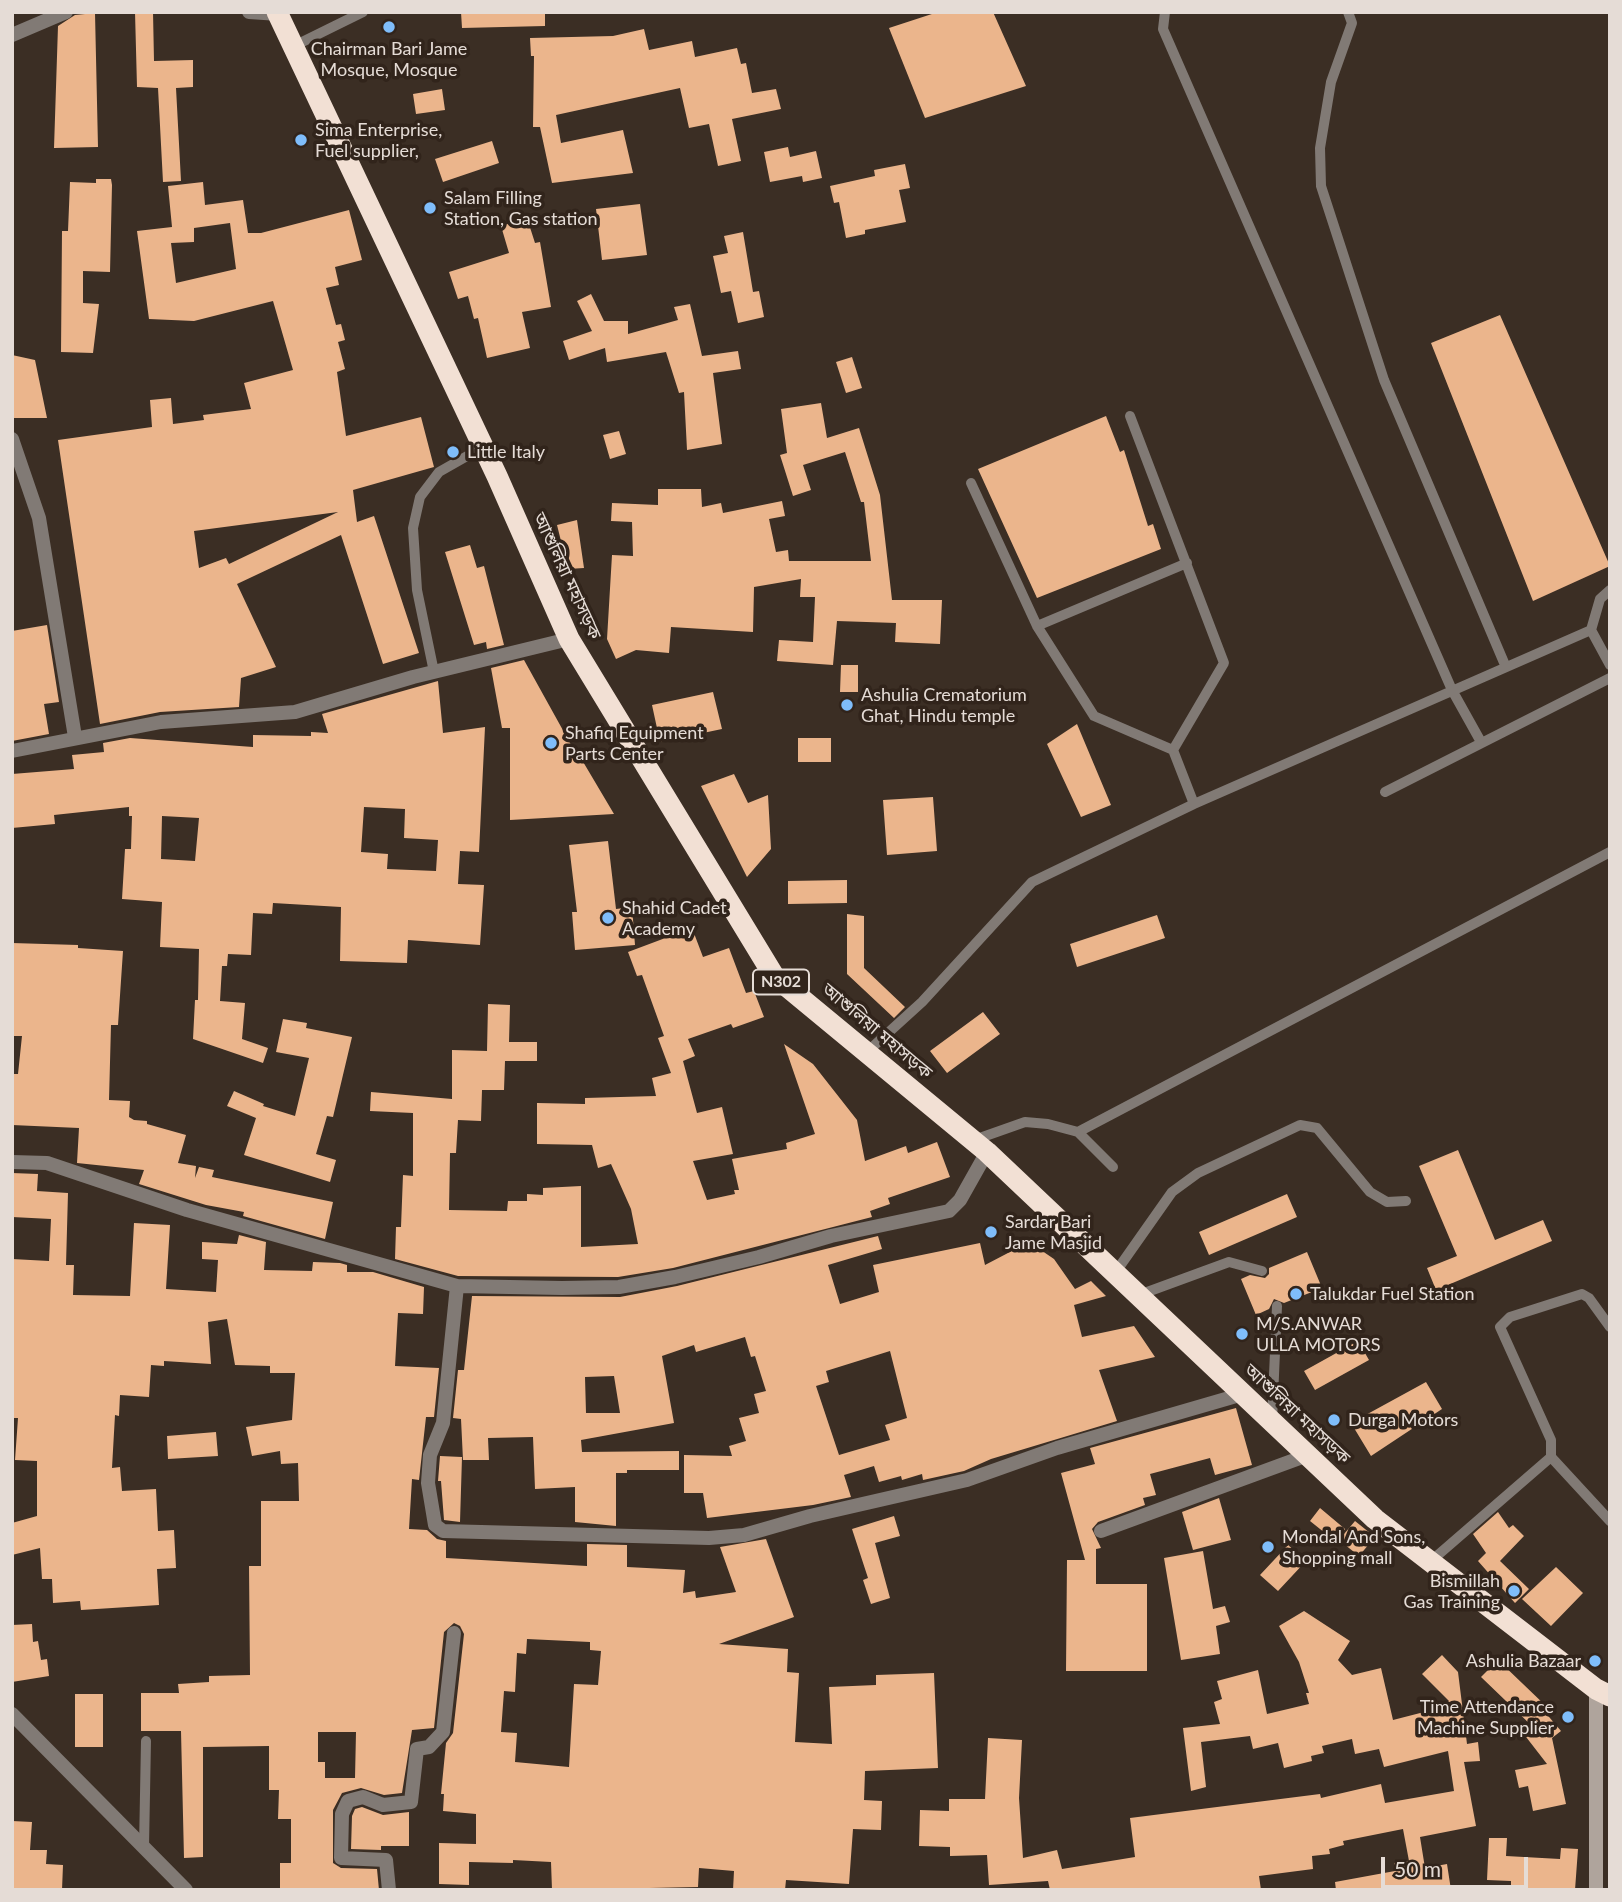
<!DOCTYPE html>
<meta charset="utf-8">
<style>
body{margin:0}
#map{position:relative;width:1622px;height:1902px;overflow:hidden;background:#3b2e24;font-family:Lato,sans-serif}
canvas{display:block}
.frame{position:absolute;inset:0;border:14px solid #e5dcd6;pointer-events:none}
.scale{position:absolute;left:1381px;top:1857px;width:147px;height:32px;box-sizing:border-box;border:4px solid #e5dcd6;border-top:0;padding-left:9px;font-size:21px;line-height:24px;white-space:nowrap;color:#e5dcd6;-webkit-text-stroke:5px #31241b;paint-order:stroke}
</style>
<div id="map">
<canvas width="1622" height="1902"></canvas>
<div class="frame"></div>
<div class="scale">50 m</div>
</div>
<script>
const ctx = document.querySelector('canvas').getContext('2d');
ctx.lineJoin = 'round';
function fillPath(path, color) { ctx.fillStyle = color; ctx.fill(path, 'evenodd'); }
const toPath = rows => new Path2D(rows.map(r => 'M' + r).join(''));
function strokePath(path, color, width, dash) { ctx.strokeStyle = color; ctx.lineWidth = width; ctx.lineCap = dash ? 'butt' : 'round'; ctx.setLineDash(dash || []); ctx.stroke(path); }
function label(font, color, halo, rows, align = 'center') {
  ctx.font = font + ' Lato,"Noto Sans Bengali",sans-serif'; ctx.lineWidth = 7; ctx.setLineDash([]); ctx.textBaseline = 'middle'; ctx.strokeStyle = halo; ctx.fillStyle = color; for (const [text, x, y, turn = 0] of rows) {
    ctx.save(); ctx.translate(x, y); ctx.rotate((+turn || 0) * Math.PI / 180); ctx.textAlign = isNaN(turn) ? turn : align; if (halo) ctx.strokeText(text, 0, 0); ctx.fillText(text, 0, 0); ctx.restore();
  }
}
const building = toPath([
 [135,12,153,12,154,61,193,60,193,87,176,88,181,181,163,182,158,88,137,87],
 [461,12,545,12,545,26,462,28],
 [938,12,993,12,1026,86,925,118,889,28],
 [95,13,98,147,54,148,58,26,75,15],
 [644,29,649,50,692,41,695,57,737,48,741,64,746,63,752,93,776,89,781,109,732,119,741,161,718,166,709,124,689,128,680,88,556,115,561,143,623,130,633,173,552,183,540,127,533,127,534,56,531,56,530,38,613,36],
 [442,89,445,110,416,114,413,94],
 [492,141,499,163,443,182,435,159],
 [788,147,790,157,816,151,822,178,803,182,802,176,770,182,764,152],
 [905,164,910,188,899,190,906,222,865,230,865,234,846,238,839,202,834,203,830,186,875,176,874,170],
 [96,179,111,179,112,185,110,272,83,271,83,303,99,304,93,353,61,352,62,231,68,231,70,182,96,183],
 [203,182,205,205,243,200,248,233,261,233,349,210,362,260,335,267,339,285,326,288,336,325,341,324,345,340,338,342,345,369,337,372,346,436,421,417,434,467,353,490,357,522,374,516,419,653,383,664,341,535,237,584,276,667,241,678,239,707,160,712,100,724,58,440,152,427,150,400,171,398,173,424,204,420,203,415,251,409,244,383,293,370,273,301,194,321,149,319,137,231,172,227,168,186],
 [230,223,236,269,176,283,171,243,194,242,194,228],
 [338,512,229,564,226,558,199,568,194,531],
 [640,204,647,255,602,260,596,209],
 [527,218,535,243,540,242,551,307,522,312,530,348,487,358,478,318,474,319,468,296,458,299,449,272,509,253,501,226],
 [743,232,753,292,759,291,764,317,738,323,731,291,721,293,713,256,728,253,724,236],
 [591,294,604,321,628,321,628,334,678,320,674,307,690,304,702,356,738,351,741,369,713,373,722,444,687,450,684,392,679,393,666,352,607,362,605,348,569,360,563,341,592,331,577,301],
 [1500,315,1610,566,1533,601,1431,343],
 [12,355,35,360,47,418,12,418],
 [852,357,862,388,846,393,836,362],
 [821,403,827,438,859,428,880,495,892,600,942,600,940,644,895,642,896,623,837,621,833,665,777,661,779,640,813,642,815,597,800,597,801,579,754,587,753,632,671,627,669,653,636,650,616,659,607,639,612,555,633,556,632,522,611,521,612,503,658,505,658,489,701,489,702,507,721,503,723,513,782,501,785,516,769,519,776,552,788,550,789,561,871,561,864,502,861,502,845,452,803,465,811,490,793,496,780,455,787,453,781,409],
 [1106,416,1120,452,1124,450,1148,526,1153,524,1161,549,1037,598,978,469],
 [619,431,626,454,610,459,603,435],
 [577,520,584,568,568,569,557,525],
 [470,545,477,568,484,566,504,645,487,649,486,642,474,645,445,552],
 [47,625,59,702,44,704,49,734,12,741,12,631],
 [524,660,580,761,582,760,614,814,510,820,510,728,502,728,491,668],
 [841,665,858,665,858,692,840,692],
 [438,681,443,733,485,727,479,852,460,851,458,884,484,885,480,945,408,940,407,963,340,961,341,907,273,903,272,914,253,913,251,955,228,954,227,966,222,966,220,1001,245,1003,242,1039,268,1048,263,1063,193,1039,195,1000,198,1000,199,949,160,947,162,902,122,899,125,849,131,849,132,816,129,816,129,807,54,815,55,824,12,828,12,774,74,769,72,755,104,752,103,743,130,738,253,747,253,735,311,736,311,732,328,733,322,714],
 [364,807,405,809,404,838,438,840,436,871,387,869,388,854,361,852],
 [162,816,199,818,195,861,161,859],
 [713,692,722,729,660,742,652,705],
 [1077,724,1111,805,1081,817,1047,744],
 [798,738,831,738,831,762,798,762],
 [734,774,748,803,768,795,771,849,747,877,701,786],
 [933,797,937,851,887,855,883,800],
 [608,841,616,909,632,907,635,945,575,950,572,912,577,912,569,845],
 [847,880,847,903,788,904,788,881],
 [847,914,864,916,864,968,905,1007,894,1018,847,974],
 [1157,915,1165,938,1077,967,1070,944],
 [692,928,703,957,729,948,746,993,754,991,764,1017,733,1028,731,1024,688,1039,695,1056,683,1061,697,1113,722,1107,733,1154,693,1161,707,1200,735,1194,734,1190,739,1190,732,1159,787,1149,786,1143,815,1134,784,1044,813,1064,857,1120,865,1161,906,1146,908,1153,937,1142,950,1177,888,1198,890,1204,870,1211,872,1217,673,1268,618,1277,458,1276,395,1259,396,1227,401,1227,403,1175,413,1176,413,1113,370,1111,371,1092,452,1099,452,1050,487,1051,488,1004,510,1005,509,1042,537,1042,537,1061,505,1061,504,1090,482,1090,481,1121,458,1120,456,1153,450,1153,449,1210,507,1211,508,1201,527,1201,527,1194,543,1195,543,1188,581,1186,581,1247,638,1244,631,1209,611,1164,598,1168,592,1145,537,1144,537,1103,585,1104,585,1098,656,1096,652,1078,671,1073,658,1038,664,1036,642,975,637,976,628,952],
 [12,943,78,945,78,948,123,951,118,1025,111,1025,109,1100,130,1101,129,1117,134,1120,147,1121,147,1124,186,1135,178,1163,196,1166,195,1178,199,1167,214,1170,212,1177,333,1202,325,1239,243,1216,244,1212,206,1205,139,1184,144,1170,77,1163,79,1128,12,1125,12,1074,18,1074,22,1036,12,1036],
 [983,1012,1000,1034,947,1073,930,1051],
 [283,1019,307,1023,306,1028,352,1037,333,1117,327,1116,316,1154,336,1160,330,1182,244,1155,256,1118,227,1106,234,1091,264,1104,263,1106,295,1116,309,1058,276,1052],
 [1458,1150,1495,1240,1543,1220,1552,1241,1436,1290,1427,1268,1457,1256,1419,1166],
 [12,1173,38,1174,37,1191,68,1193,66,1265,74,1265,73,1295,130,1296,134,1223,170,1225,166,1289,216,1292,218,1260,202,1259,202,1242,237,1244,239,1235,266,1242,264,1270,312,1271,313,1262,340,1263,347,1265,347,1272,373,1272,424,1287,423,1314,398,1313,395,1366,439,1368,434,1417,426,1417,419,1480,412,1479,409,1529,427,1530,437,1539,446,1541,446,1558,587,1566,587,1544,627,1545,627,1567,685,1570,683,1593,695,1591,696,1598,736,1592,720,1547,766,1539,794,1617,719,1644,788,1649,787,1672,799,1673,795,1742,832,1744,829,1687,876,1685,876,1675,934,1673,938,1768,865,1771,864,1800,882,1801,881,1830,853,1829,849,1884,786,1880,785,1890,733,1890,734,1871,699,1868,698,1887,552,1890,551,1862,513,1860,513,1863,469,1862,469,1885,439,1884,439,1843,476,1844,476,1814,443,1811,444,1794,441,1794,446,1743,453,1733,464,1634,460,1626,454,1623,444,1632,434,1728,412,1730,402,1793,384,1795,361,1788,342,1793,333,1810,333,1863,341,1868,377,1869,379,1890,280,1890,280,1863,291,1863,291,1819,278,1819,279,1790,269,1790,269,1746,203,1747,203,1857,184,1858,181,1731,141,1731,141,1693,179,1693,178,1684,209,1682,209,1676,250,1675,249,1566,261,1566,261,1501,299,1501,298,1463,281,1464,280,1451,252,1456,246,1427,292,1420,295,1373,270,1373,270,1366,235,1365,227,1319,208,1322,211,1364,164,1361,164,1366,151,1365,149,1397,120,1395,119,1416,115,1415,112,1468,120,1467,122,1491,156,1489,158,1531,174,1530,176,1568,157,1569,159,1605,81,1610,80,1601,53,1603,52,1579,42,1579,40,1548,12,1555,12,1523,37,1516,37,1461,15,1460,18,1418,13,1418,12,1259,49,1261,51,1219,12,1217],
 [527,1639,590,1642,590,1650,601,1651,598,1685,574,1684,569,1767,515,1762,517,1733,501,1732,504,1691,515,1692,517,1653,526,1654],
 [318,1732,356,1732,355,1778,325,1778,325,1762,318,1762],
 [1287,1194,1297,1217,1209,1255,1199,1232],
 [878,1236,882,1249,828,1265,840,1304,879,1292,873,1265,980,1243,985,1265,1029,1242,1054,1259,1075,1289,1091,1281,1106,1296,1074,1305,1082,1337,1134,1326,1155,1357,1099,1370,1117,1421,991,1459,964,1471,923,1480,922,1474,902,1480,901,1476,879,1482,874,1466,844,1475,851,1497,813,1505,707,1518,703,1493,684,1493,684,1455,732,1456,729,1446,746,1441,739,1418,759,1413,754,1394,766,1391,755,1356,751,1357,745,1337,696,1352,694,1345,662,1356,674,1423,581,1440,582,1452,679,1451,679,1470,627,1470,627,1473,616,1473,616,1526,575,1522,575,1487,535,1489,533,1437,488,1438,489,1460,463,1460,461,1419,453,1418,458,1370,464,1370,472,1296,620,1297,677,1286],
 [890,1351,907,1418,885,1425,890,1440,839,1455,816,1386,829,1382,826,1371],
 [614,1376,620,1413,586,1413,585,1377],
 [1307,1252,1322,1288,1284,1303,1274,1299,1269,1309,1256,1315,1241,1279,1250,1275,1265,1278,1269,1274,1269,1268],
 [1358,1341,1369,1360,1315,1390,1304,1371],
 [1426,1382,1442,1409,1371,1456,1351,1423],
 [1236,1408,1252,1465,1215,1475,1210,1458,1150,1474,1156,1495,1143,1498,1145,1505,1098,1522,1092,1529,1101,1548,1096,1549,1096,1584,1147,1584,1147,1671,1066,1671,1067,1560,1085,1560,1061,1473,1095,1464,1090,1448],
 [216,1432,218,1456,168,1459,167,1436],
 [440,1456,462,1457,460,1522,444,1520,441,1481,438,1481],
 [1219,1498,1231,1540,1193,1550,1182,1512],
 [1320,1508,1345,1529,1335,1541,1310,1521],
 [1498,1512,1509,1528,1513,1525,1524,1536,1500,1561,1529,1589,1515,1603,1478,1561,1486,1553,1473,1534],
 [894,1516,900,1536,875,1543,890,1598,871,1604,863,1580,868,1578,852,1529],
 [1355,1521,1375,1537,1359,1556,1339,1540],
 [1288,1545,1306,1561,1278,1591,1260,1575],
 [1203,1551,1213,1609,1225,1606,1230,1622,1216,1626,1220,1654,1181,1660,1164,1558],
 [1556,1567,1583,1593,1551,1626,1522,1599],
 [1304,1611,1350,1641,1338,1660,1352,1675,1381,1668,1393,1720,1428,1711,1427,1703,1449,1701,1422,1674,1442,1655,1458,1672,1467,1744,1478,1742,1480,1761,1464,1762,1476,1826,1420,1837,1425,1868,1447,1864,1451,1890,1336,1890,1335,1882,1395,1871,1394,1863,1409,1861,1403,1829,1343,1841,1344,1845,1329,1849,1330,1854,1312,1856,1313,1869,1259,1876,1261,1890,1050,1890,1048,1881,989,1885,987,1855,950,1856,950,1847,919,1846,920,1810,949,1811,949,1799,985,1799,988,1738,1022,1740,1019,1798,1023,1858,1057,1850,1062,1869,1135,1857,1130,1818,1320,1794,1321,1798,1381,1784,1385,1803,1454,1791,1448,1751,1384,1767,1379,1749,1355,1754,1352,1739,1322,1746,1324,1753,1311,1756,1312,1761,1284,1768,1278,1743,1253,1749,1250,1736,1201,1742,1206,1787,1191,1791,1183,1728,1220,1724,1214,1702,1222,1699,1217,1681,1258,1670,1267,1714,1309,1704,1306,1693,1309,1693,1299,1662,1279,1626],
 [32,1624,33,1642,38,1641,41,1660,47,1659,49,1676,12,1682,12,1625],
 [1498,1660,1547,1707,1544,1711,1561,1731,1552,1738,1566,1804,1533,1811,1528,1786,1519,1788,1515,1770,1547,1764,1523,1733,1532,1726,1481,1677],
 [75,1694,103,1694,103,1747,75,1747],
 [362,1807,383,1815,409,1812,409,1846,381,1846,381,1850,351,1849,352,1816,355,1809],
 [12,1821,32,1822,30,1850,47,1850,46,1864,63,1865,62,1890,12,1890],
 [1489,1838,1507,1838,1506,1856,1560,1859,1561,1848,1578,1849,1575,1890,1511,1890,1511,1881,1487,1880]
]);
const lane = toPath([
 [1165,12,1163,29,1452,690,1481,742],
 [1348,12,1352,23,1331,82,1320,148,1321,186,1384,380,1505,665],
 [294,46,363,12],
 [1130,416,1224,663,1173,750],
 [971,483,1037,626],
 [1187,563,1037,626,1094,716,1173,750,1194,804],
 [1591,630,1610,665],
 [434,672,417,590,413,528,420,497,439,472,483,447],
 [1385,792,1610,678],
 [867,1052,922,1002,1032,882,1194,804,1591,630,1600,599,1610,590],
 [1078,1132,1610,852],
 [974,1140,1025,1122,1048,1124,1078,1132,1113,1167],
 [1115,1273,1172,1192,1198,1173,1300,1125,1317,1128,1370,1192,1387,1202,1406,1201],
 [1139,1295,1229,1262,1262,1271],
 [1610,1327,1589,1298,1582,1294,1510,1317,1500,1327,1551,1440,1551,1457,1610,1521],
 [1272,1421,1277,1306],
 [1431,1561,1551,1457],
 [144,1847,146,1741]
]);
const street = toPath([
 [249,12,279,14],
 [12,35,66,12],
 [12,439,39,518,75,737],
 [12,751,161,722,295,712,413,677,569,639],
 [12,1162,47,1163,187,1210,457,1286,562,1288,619,1287,675,1277,759,1257,831,1236,949,1211,960,1200,987,1152],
 [457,1286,443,1423,430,1455,428,1483,435,1525,443,1531,709,1538,744,1535,810,1516,967,1480,1057,1448,1243,1394],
 [1101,1531,1308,1455],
 [12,1714,186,1890],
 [389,1890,386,1860,341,1858,342,1814,348,1801,363,1797,383,1805,411,1802,417,1749,429,1747,443,1732,454,1633]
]);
const secondary = toPath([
 [1596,1689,1596,1890]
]);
const highway = toPath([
 [277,12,497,476,569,639,774,976,987,1152,1375,1519,1596,1689,1610,1696]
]);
const markers = [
 [389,27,7,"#7fbdfa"],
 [301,140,7,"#7fbdfa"],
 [430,208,7,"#7fbdfa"],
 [453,452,7,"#7fbdfa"],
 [847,705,7,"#7fbdfa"],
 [551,743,7,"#7fbdfa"],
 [608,918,7,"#7fbdfa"],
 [991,1232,7,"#7fbdfa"],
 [1296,1294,7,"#7fbdfa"],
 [1242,1334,7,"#7fbdfa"],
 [1334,1420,7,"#7fbdfa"],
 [1268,1547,7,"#7fbdfa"],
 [1514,1591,7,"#7fbdfa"],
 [1595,1661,7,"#7fbdfa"],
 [1568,1717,7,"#7fbdfa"]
];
const shields = [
 [781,982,56]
];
const shieldNames = [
 ["N302",781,982]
];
const poiNames = [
 ["Chairman Bari Jame",389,49,"center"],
 ["Mosque, Mosque",389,70,"center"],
 ["Sima Enterprise,",315,130],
 ["Fuel supplier,",315,151],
 ["Salam Filling",444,198],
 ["Station, Gas station",444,219],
 ["Little Italy",467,452],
 ["Ashulia Crematorium",861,695],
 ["Ghat, Hindu temple",861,716],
 ["Shafiq Equipment",565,733],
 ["Parts Center",565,754],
 ["Shahid Cadet",622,908],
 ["Academy",622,929],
 ["Sardar Bari",1005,1222],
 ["Jame Masjid",1005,1243],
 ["Talukdar Fuel Station",1310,1294],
 ["M/S.ANWAR",1256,1324],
 ["ULLA MOTORS",1256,1345],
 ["Durga Motors",1348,1420],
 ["Mondal And Sons,",1282,1537],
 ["Shopping mall",1282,1558],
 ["Bismillah",1500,1581,"right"],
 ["Gas Training",1500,1602,"right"],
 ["Ashulia Bazaar",1581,1661,"right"],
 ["Time Attendance",1554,1707,"right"],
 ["Machine Supplier",1554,1728,"right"]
];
const streetNames = [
 ["আশুলিয়া মহাসড়ক",567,576,65],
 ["আশুলিয়া মহাসড়ক",877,1031,40],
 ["আশুলিয়া মহাসড়ক",1297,1414,43]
];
fillPath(building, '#ebb58c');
strokePath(lane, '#817a75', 10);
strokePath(street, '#817a75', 14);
strokePath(secondary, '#afa49c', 14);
strokePath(highway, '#f2e0d4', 21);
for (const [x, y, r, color] of markers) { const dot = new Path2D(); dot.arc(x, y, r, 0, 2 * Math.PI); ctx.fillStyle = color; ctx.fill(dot); strokePath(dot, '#31241b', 2.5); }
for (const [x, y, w] of shields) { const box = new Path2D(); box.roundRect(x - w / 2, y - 12.5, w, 25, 5); ctx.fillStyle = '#31241b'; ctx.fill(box); strokePath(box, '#e5dcd6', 2); }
label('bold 16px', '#e5dcd6', null, shieldNames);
label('18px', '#e5dcd6', '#31241b', poiNames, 'left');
label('18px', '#e5dcd6', '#31241b', streetNames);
</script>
